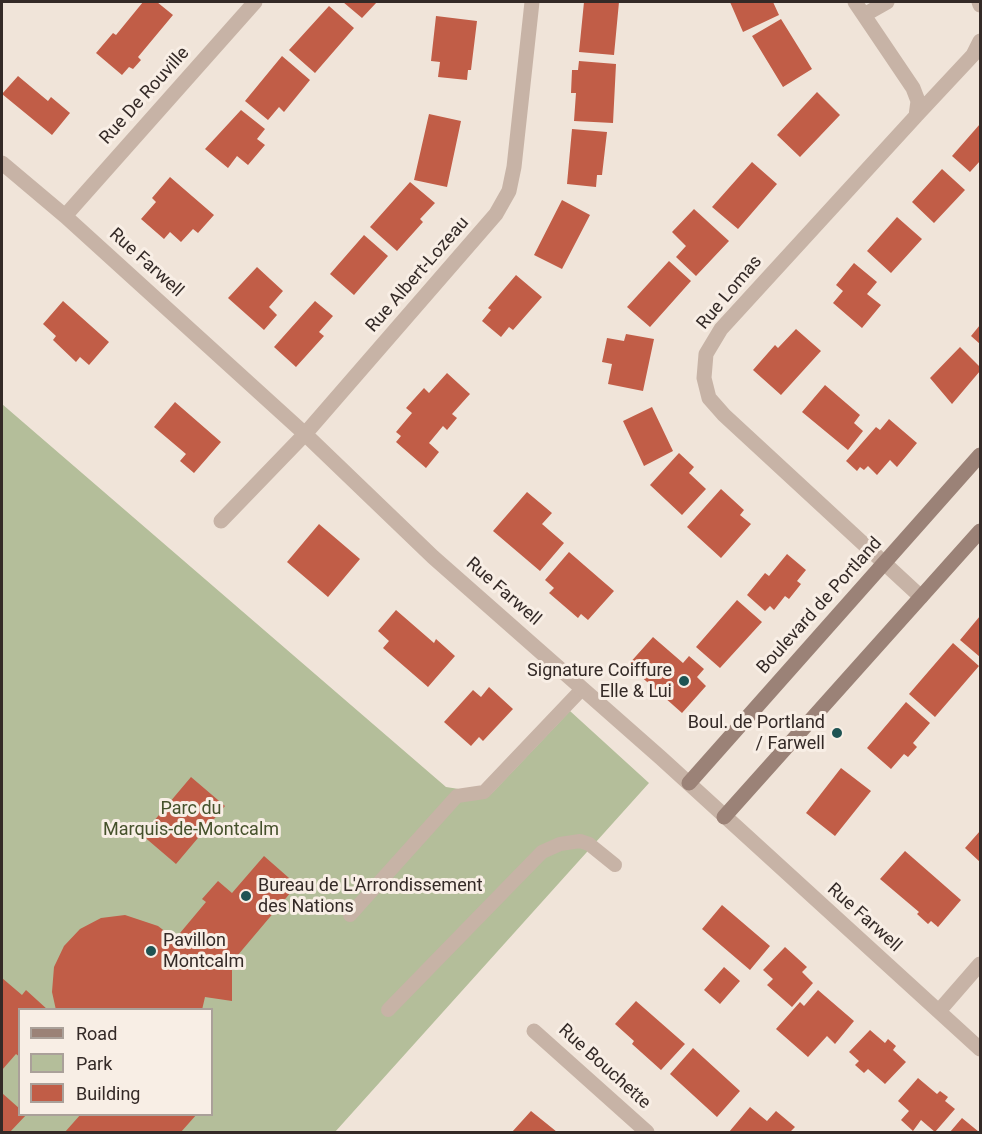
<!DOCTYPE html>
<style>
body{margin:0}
#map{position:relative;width:982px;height:1134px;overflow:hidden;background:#f0e4d9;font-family:Roboto,sans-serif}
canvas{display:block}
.frame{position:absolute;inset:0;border:3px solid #342a27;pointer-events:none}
.legend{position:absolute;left:18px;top:1008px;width:195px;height:108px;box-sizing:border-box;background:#f8eee5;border:2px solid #aaa099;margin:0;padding:8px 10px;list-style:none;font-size:18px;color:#342a27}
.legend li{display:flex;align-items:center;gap:12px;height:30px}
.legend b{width:30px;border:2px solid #aaa099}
</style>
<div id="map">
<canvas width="982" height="1134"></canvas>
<div class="frame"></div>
<ul class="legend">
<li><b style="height:8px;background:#9b8277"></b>Road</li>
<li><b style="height:16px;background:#b4be9a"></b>Park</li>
<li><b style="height:16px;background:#c15d47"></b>Building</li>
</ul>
</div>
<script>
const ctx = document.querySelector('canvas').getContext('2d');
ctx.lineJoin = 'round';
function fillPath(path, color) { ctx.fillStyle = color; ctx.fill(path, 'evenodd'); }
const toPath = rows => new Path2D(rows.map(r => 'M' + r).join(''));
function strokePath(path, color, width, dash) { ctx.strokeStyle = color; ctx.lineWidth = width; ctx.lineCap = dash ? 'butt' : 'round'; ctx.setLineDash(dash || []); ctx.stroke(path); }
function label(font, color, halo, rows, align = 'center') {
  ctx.font = font + ' Roboto,sans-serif'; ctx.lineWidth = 6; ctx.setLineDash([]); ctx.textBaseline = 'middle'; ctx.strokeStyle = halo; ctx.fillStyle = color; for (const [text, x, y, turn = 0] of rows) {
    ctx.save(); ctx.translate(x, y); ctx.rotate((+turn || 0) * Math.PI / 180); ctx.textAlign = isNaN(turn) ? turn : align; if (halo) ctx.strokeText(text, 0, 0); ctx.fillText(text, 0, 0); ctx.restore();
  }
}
const green = toPath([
 [2,404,446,787,491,794,570,711,649,783,335,1132,2,1132],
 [20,1010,212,1010,212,1114,20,1114]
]);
const building = toPath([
 [143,2,157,2,173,15,138,57,141,60,133,69,129,67,122,75,96,53,113,33,116,35],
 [343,2,377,2,362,18],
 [584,2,619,2,614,55,579,52],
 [730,2,773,2,779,15,743,32],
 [329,6,354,28,315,73,289,50],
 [436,16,477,21,471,70,468,70,467,80,438,77,440,62,431,61],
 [781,19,812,69,783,87,752,36],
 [282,56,310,80,284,112,279,107,268,120,245,101],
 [579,61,616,64,613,123,574,121,576,93,571,93,572,70,578,70],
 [18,76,48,101,51,97,70,113,52,135,2,94],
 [817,92,840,115,800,157,777,135],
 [241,110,265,129,257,139,265,145,248,165,237,156,228,168,205,149],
 [429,114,461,121,447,187,414,180],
 [980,124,980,161,970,172,952,156],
 [572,129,607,132,602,175,597,175,596,187,567,184],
 [752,162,777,184,738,229,712,207],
 [942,169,965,190,934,223,912,202],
 [170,177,214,215,198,233,193,229,181,242,170,232,164,239,141,219,156,202,152,198],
 [410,182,435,203,420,219,423,222,397,251,370,227],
 [562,200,590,215,562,269,534,255],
 [694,209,729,241,696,276,676,257,686,246,672,232],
 [897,217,922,239,891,273,867,251],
 [364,235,388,256,354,295,330,274],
 [669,261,691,281,650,327,627,307],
 [854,263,877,282,867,294,881,305,862,328,833,303,843,291,836,285],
 [257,267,283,291,269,307,277,315,264,330,228,298],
 [516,275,542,297,513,330,509,327,501,337,482,321,491,310,488,308],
 [63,301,109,342,89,365,80,357,76,362,53,340,56,336,43,324],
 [315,301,333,316,319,332,324,336,296,367,274,347],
 [980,325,980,344,971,336],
 [796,329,821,351,781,395,753,370,775,345,778,348],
 [626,334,654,339,643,391,608,384,612,364,602,362,607,338,624,341],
 [960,347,980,367,980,371,952,404,930,378],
 [447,373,470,394,452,414,457,418,447,430,443,426,429,443,439,452,426,468,396,442,401,436,396,432,412,413,406,408,424,388,429,393],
 [825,385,860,415,854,423,863,431,848,450,802,412],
 [175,402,221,442,194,473,180,461,186,454,154,427],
 [652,407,673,451,644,466,623,421],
 [889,419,917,443,897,467,890,460,877,475,868,466,864,470,860,467,857,471,846,461,876,427,880,430],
 [679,453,694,467,689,473,706,489,682,515,650,485],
 [721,489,744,510,740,515,751,524,721,558,687,527],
 [527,492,552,513,542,524,564,543,540,571,493,531],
 [319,524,360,559,328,597,287,562],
 [569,552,614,591,588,620,581,614,578,618,549,593,554,588,545,580],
 [787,554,806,570,797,581,801,584,789,599,785,596,774,610,770,606,765,611,747,595,765,573,769,576],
 [737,600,762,622,720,668,696,647],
 [396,610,434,643,436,639,455,656,428,687,383,648,389,641,378,631],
 [980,616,980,657,960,640],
 [653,637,683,663,689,656,704,669,697,677,706,686,682,713,628,665],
 [953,643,979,666,935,717,909,694],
 [489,687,513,709,483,741,479,737,471,746,444,722,473,690,481,697],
 [906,702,930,723,913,743,917,747,908,757,904,754,891,769,867,748],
 [841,768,871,791,835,836,806,813],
 [191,777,225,806,176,864,142,835],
 [980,831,980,862,965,848],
 [905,851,961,900,938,927,931,921,928,924,917,914,919,912,880,879],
 [264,856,297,885,232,962,232,1001,205,997,202,1010,56,1010,52,992,54,967,64,946,80,929,101,918,125,915,158,926,175,939,206,902,202,899,218,881,232,893],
 [722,905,770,946,750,970,702,929],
 [785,947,807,967,802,972,813,983,792,1007,767,985,773,979,763,970],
 [724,967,740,981,720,1004,704,990],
 [2,978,22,995,26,990,48,1010,20,1010,20,1057,16,1054,2,1070],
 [818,990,854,1021,835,1044,827,1036,808,1057,776,1029,800,1002,804,1006],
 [636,1001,685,1044,661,1070,632,1044,634,1041,615,1024],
 [870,1030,885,1043,888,1039,896,1046,893,1050,906,1062,885,1084,868,1069,864,1073,855,1065,859,1061,849,1052],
 [693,1048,740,1091,717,1117,670,1074],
 [918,1078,937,1094,940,1091,948,1097,945,1101,955,1109,935,1132,921,1120,913,1131,901,1120,909,1111,898,1101],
 [2,1093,20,1109,20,1114,27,1114,10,1132,2,1132],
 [750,1107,767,1121,776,1111,795,1127,790,1132,729,1132],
 [531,1111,557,1132,512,1132],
 [81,1114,197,1114,181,1132,65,1132],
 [962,1118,979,1132,950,1132]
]);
const lane = toPath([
 [350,915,457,796,484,792,582,689],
 [388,1010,542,852,560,844,580,841,589,844,615,865]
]);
const street = toPath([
 [855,2,913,88,918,101,916,116,721,329,706,354,704,378,709,398,724,415,921,597],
 [979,2,980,5],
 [864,15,887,2],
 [916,116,973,55,980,41],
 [2,163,65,216,305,434,433,557,661,758,980,1049],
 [65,216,255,2],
 [221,521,305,434,496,214,509,191,514,167,532,2],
 [939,1011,980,964],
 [534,1031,647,1132]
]);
const secondary = toPath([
 [689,783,980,455],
 [724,817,980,531]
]);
const markers = [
 [684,681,6,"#1e5353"],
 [837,733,6,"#1e5353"],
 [246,896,6,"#1e5353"],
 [151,951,6,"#1e5353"]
];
const streetNames = [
 ["Rue De Rouville",145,96,-48],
 ["Rue Farwell",146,263,42],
 ["Rue Albert-Lozeau",418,275,-49],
 ["Rue Lomas",730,293,-50],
 ["Rue Farwell",503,592,41],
 ["Boulevard de Portland",820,606,-48],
 ["Rue Farwell",864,918,42],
 ["Rue Bouchette",604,1067,42]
];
const poiNames = [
 ["Signature Coiffure",672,671],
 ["Elle & Lui",672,692],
 ["Boul. de Portland",825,723],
 ["/ Farwell",825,744],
 ["Bureau de L'Arrondissement",258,886,"left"],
 ["des Nations",258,907,"left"],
 ["Pavillon",163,941,"left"],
 ["Montcalm",163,962,"left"]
];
const parkNames = [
 ["Parc du",191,809],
 ["Marquis-de-Montcalm",191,830]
];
fillPath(green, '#b4be9a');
fillPath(building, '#c15d47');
strokePath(lane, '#c7b3a6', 14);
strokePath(street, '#c7b3a6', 15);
strokePath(secondary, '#9b8277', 15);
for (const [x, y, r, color] of markers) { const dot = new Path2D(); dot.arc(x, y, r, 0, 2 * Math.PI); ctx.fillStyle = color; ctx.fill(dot); strokePath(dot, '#f8eee5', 2); }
label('18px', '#342a27', '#f8eee5', streetNames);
label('18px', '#342a27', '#f8eee5', poiNames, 'right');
label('18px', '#45512b', '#f8eee5', parkNames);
</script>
